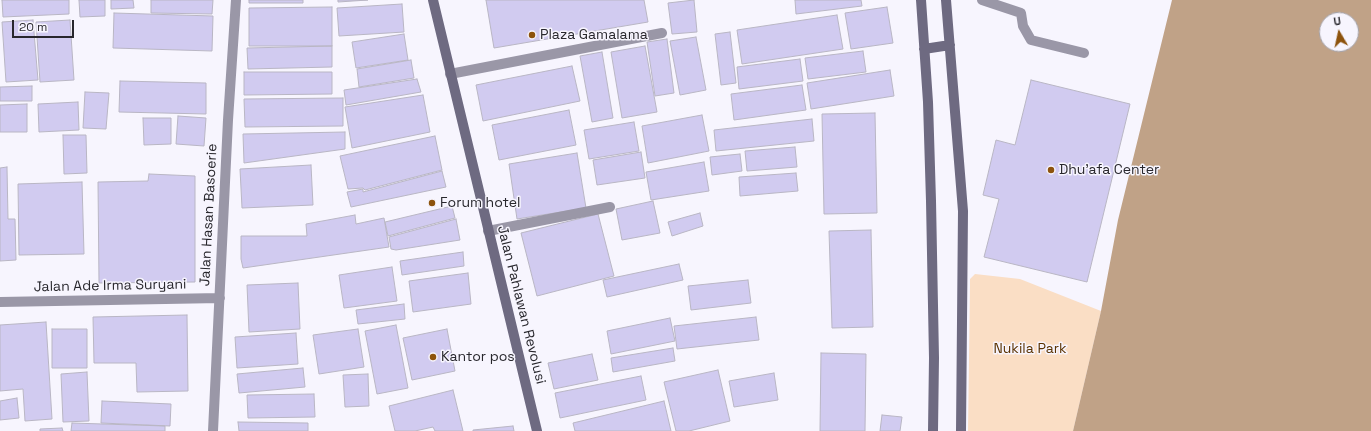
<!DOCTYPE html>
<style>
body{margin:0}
#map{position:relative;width:1371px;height:431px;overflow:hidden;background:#f7f5fe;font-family:"Space Grotesk",sans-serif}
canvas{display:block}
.north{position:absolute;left:1319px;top:12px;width:40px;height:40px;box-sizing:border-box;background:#f7f5fe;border:1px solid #a4a3aa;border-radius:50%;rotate:351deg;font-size:11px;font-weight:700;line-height:16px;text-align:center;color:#28272d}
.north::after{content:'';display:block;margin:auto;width:14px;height:18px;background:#8d530d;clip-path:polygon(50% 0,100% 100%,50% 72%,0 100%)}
.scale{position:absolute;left:12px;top:20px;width:62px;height:18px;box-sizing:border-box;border:2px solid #28272d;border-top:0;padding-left:5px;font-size:12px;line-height:14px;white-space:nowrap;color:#28272d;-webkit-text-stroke:3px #f7f5fe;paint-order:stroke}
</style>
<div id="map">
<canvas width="1371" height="431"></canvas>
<div class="north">U</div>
<div class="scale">20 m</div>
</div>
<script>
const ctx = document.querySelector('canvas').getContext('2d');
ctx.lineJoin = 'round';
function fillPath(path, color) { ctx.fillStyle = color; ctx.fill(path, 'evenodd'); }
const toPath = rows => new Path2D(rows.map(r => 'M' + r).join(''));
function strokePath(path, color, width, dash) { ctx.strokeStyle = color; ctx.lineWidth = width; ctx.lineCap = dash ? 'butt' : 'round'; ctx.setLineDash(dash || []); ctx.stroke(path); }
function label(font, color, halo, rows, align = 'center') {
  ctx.font = font + ' "Space Grotesk",sans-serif'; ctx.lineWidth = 3; ctx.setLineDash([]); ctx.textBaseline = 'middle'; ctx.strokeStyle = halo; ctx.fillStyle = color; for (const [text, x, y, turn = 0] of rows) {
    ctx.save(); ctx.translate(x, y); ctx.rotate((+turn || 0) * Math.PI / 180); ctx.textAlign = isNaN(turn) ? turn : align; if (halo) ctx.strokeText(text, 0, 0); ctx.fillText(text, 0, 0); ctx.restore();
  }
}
const green = toPath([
 [975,274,1020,279,1101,311,1073,431,968,431,970,285,970,279]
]);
const water = toPath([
 [1172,0,1371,0,1371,431,1073,431,1101,311,1118,220],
 [1327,20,1351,20,1351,44,1327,44]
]);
const building = toPath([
 [2,0,69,0,69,14,3,17,2,0],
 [79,0,105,0,105,16,80,17,79,0],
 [111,0,133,0,134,8,111,9,111,0],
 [151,0,213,0,212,14,151,13,151,0],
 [249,0,303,0,303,3,249,3,249,0],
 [338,0,368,0,338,2,338,0],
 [486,0,644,0,648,22,494,48,486,0],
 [694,0,697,32,672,34,668,3,694,0],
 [795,0,861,0,862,6,796,14,795,0],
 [402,4,404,32,339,36,337,8,402,4],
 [332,7,332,46,249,46,249,8,332,7],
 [887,7,893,43,851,49,845,13,887,7],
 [114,13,213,16,212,51,113,48,114,13],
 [837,15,843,49,742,64,737,30,837,15],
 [33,20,38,80,6,82,2,22,33,20],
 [70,20,74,80,40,82,36,22,70,20],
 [730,32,736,83,721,85,715,34,730,32],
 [404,34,408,60,356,68,352,42,404,34],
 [696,37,706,90,680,95,670,41,696,37],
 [667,39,674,93,655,96,647,42,667,39],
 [332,46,332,67,248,69,247,48,332,46],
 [645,46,657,112,622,118,611,52,645,46],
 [863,51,866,72,808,79,805,58,863,51],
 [602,52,613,118,592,122,580,56,602,52],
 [800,59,803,81,739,89,737,67,800,59],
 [411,60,414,78,359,87,357,69,411,60],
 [572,66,580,101,483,121,476,85,572,66],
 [890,70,894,96,811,109,807,83,890,70],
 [244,72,332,72,332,94,244,95,244,72],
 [417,79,421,92,346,105,344,90,417,79],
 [1031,80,1130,104,1087,282,984,257,999,199,983,195,996,140,1015,145,1031,80],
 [120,81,206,83,206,114,119,112,120,81],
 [802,85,806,110,734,120,731,94,802,85],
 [32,86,32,101,0,101,0,87,32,86],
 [85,92,109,93,106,129,83,128,85,92],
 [423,95,430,132,352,148,345,107,423,95],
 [343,98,343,126,245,127,244,99,343,98],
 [78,102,79,130,39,132,38,104,78,102],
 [27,104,27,132,0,132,0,105,27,104],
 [569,110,576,145,499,160,492,125,569,110],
 [875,113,877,213,824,214,822,114,875,113],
 [702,115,709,151,648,163,642,126,702,115],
 [178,116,206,118,204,146,176,144,178,116],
 [143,118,171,118,171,144,144,145,143,118],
 [812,119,814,141,716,151,714,130,812,119],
 [634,122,639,151,589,159,584,130,634,122],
 [345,132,345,149,244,163,243,134,345,132],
 [63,135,86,135,87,173,64,174,63,135],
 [435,136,442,170,365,190,363,188,348,189,340,156,435,136],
 [795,147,797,167,747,171,745,151,795,147],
 [641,152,645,178,597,185,593,160,641,152],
 [577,153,586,208,517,219,509,164,577,153],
 [740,154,742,171,712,175,710,157,740,154],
 [704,162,709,191,651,200,646,172,704,162],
 [311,165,313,205,242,208,240,169,311,165],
 [7,167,8,219,15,219,16,260,0,261,0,168,7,167],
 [442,171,446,187,351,207,347,192,363,189,363,192,442,171],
 [796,173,798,191,740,196,739,177,796,173],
 [149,174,195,176,195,282,99,283,98,182,148,181,149,174],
 [82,182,84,254,19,255,18,184,82,182],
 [653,201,660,233,622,240,616,209,653,201],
 [452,206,455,218,388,236,385,222,452,206],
 [700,213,703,226,672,236,668,222,700,213],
 [598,214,614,276,537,296,521,233,598,214],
 [355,215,356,224,384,218,389,247,243,268,241,259,241,236,307,236,306,224,355,215],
 [456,219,460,240,396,250,391,249,389,237,456,219],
 [871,230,873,327,832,328,829,231,871,230],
 [463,252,464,266,402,275,400,261,463,252],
 [679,264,683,280,607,297,603,280,679,264],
 [392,267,397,301,344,308,339,275,392,267],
 [468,273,471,304,413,312,409,281,468,273],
 [748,280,751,303,691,310,688,286,748,280],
 [298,283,300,329,249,332,247,285,298,283],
 [404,304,405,319,358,324,356,310,404,304],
 [187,315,188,391,137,392,136,363,94,363,93,317,187,315],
 [756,317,759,340,677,349,674,326,756,317],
 [670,318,675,341,611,354,607,331,670,318],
 [46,322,52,419,25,421,23,389,0,391,0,325,46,322],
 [396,325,408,388,377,394,365,331,396,325],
 [52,329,87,329,87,368,52,368,52,329],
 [358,329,364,367,319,374,313,335,358,329],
 [447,329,455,371,412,380,403,338,447,329],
 [296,333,298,364,237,368,235,337,296,333],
 [673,348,675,361,613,372,611,358,673,348],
 [821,353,866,354,865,431,820,431,821,353],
 [592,354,598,380,554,389,548,363,592,354],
 [303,368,305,387,239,393,237,374,303,368],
 [718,370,730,421,689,431,676,431,664,382,718,370],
 [87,372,89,421,63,422,61,374,87,372],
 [774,373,778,400,734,407,729,381,774,373],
 [368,374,369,406,345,407,343,375,368,374],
 [641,376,646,400,560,418,555,393,641,376],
 [453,390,463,431,435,431,433,427,415,431,395,431,389,406,453,390],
 [314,394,315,417,248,418,247,395,314,394],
 [17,398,19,418,0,420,0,401,17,398],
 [102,401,171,404,170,426,101,423,102,401],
 [664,401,671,431,575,431,573,423,664,401],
 [882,415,902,417,900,431,880,431,882,415],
 [238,422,308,423,308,431,239,431,238,422],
 [72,423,165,426,165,431,71,431,72,423],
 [513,426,514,431,473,431,473,430,513,426],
 [62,428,63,431,40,431,40,429,62,428]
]);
const lane = toPath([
 [982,0,1021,13,1023,26,1031,40,1084,53],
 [488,231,610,207]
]);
const street = toPath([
 [450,74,662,33],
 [0,302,220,298],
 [213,431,228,120,236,0]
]);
const secondary = toPath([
 [433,0,537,431],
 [921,0,928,102,931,201,934,358,933,431],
 [946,0,963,211,961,431],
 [924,49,950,45]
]);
const markers = [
 [532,35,4,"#8d530d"],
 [1051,170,4,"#8d530d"],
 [432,203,4,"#8d530d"],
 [433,357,4,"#8d530d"]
];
const poiNames = [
 ["Plaza Gamalama",540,35],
 ["Dhu'afa Center",1059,170],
 ["Forum hotel",440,203],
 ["Kantor pos",441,357]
];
const streetNames = [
 ["Jalan Hasan Basoerie",209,215,-87],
 ["Jalan Ade Irma Suryani",110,286,-1],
 ["Jalan Pahlawan Revolusi",521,305,76]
];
const parkNames = [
 ["Nukila Park",1030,349]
];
fillPath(green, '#fadec5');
fillPath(water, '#c0a287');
fillPath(building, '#d1cbf0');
strokePath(building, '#b9b6c4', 1);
strokePath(lane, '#9a97a7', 10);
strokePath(street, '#9a97a7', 10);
strokePath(secondary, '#6e6a81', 10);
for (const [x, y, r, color] of markers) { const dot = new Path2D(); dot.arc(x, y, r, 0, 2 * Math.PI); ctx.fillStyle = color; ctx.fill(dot); strokePath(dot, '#f7f5fe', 1.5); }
label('14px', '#28272d', '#f7f5fe', poiNames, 'left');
label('14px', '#28272d', '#f7f5fe', streetNames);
label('14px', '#5a3201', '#f7f5fe', parkNames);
</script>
